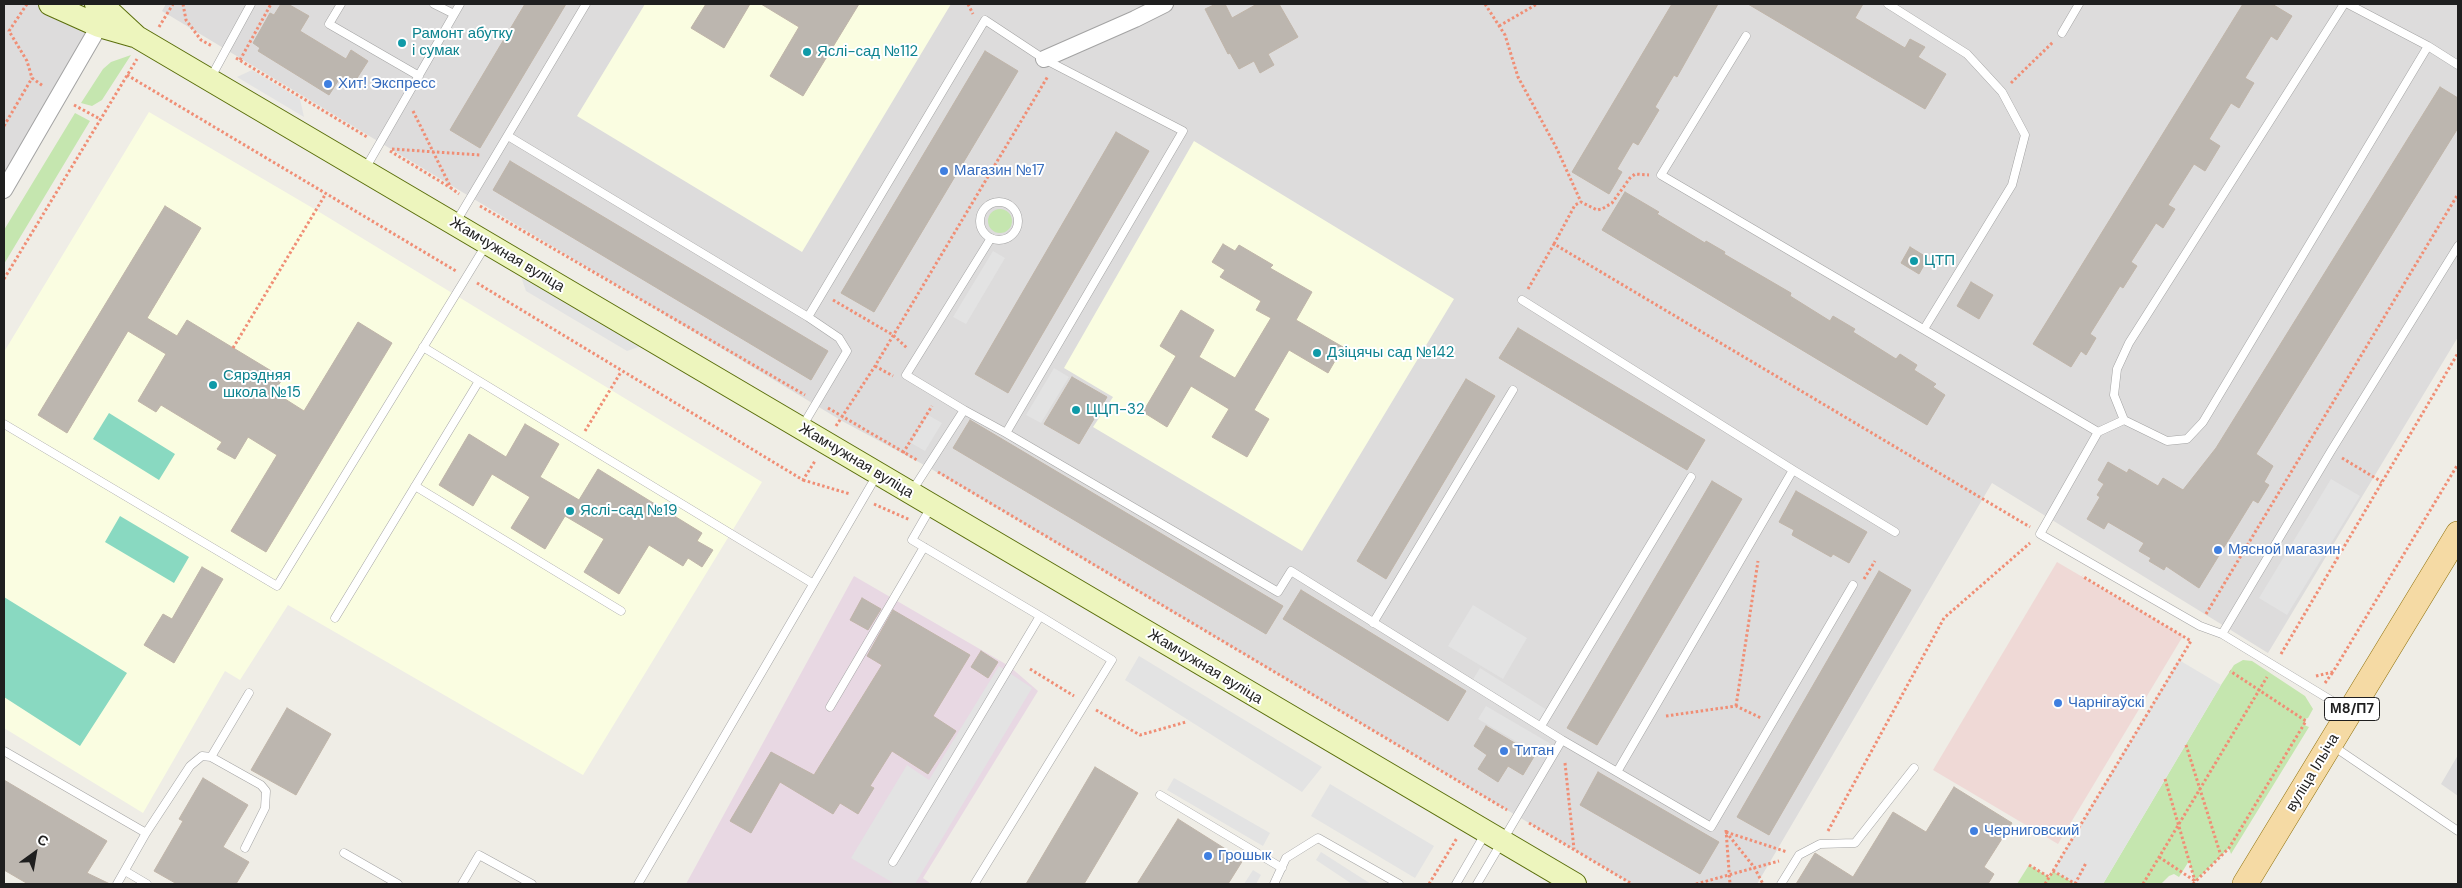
<!DOCTYPE html>
<meta charset="utf-8">
<style>
body{margin:0}
#map{position:relative;width:2462px;height:888px;overflow:hidden;background:#efede6;font-family:"DM Sans",sans-serif}
canvas{display:block}
.frame{position:absolute;inset:0;border:5px solid #1f1f1f;pointer-events:none}
.north{position:absolute;left:10px;top:828px;width:50px;height:50px;-webkit-text-stroke:4px #fff;paint-order:stroke;rotate:32deg;font-size:14px;font-weight:700;line-height:20px;text-align:center;color:#1f1f1f}
.north::after{content:'';display:block;margin:auto;width:18px;height:22px;background:#1f1f1f;clip-path:polygon(50% 0,100% 100%,50% 72%,0 100%)}
</style>
<div id="map">
<canvas width="2462" height="888"></canvas>
<div class="frame"></div>
<div class="north">С</div>
</div>
<script>
const ctx = document.querySelector('canvas').getContext('2d');
ctx.lineJoin = 'round';
function fillPath(path, color) { ctx.fillStyle = color; ctx.fill(path, 'evenodd'); }
const toPath = rows => new Path2D(rows.map(r => 'M' + r).join(''));
function strokePath(path, color, width, dash) { ctx.strokeStyle = color; ctx.lineWidth = width; ctx.lineCap = dash ? 'butt' : 'round'; ctx.setLineDash(dash || []); ctx.stroke(path); }
function label(font, color, halo, rows, align = 'center') {
  ctx.font = font + ' "DM Sans",sans-serif'; ctx.lineWidth = 4; ctx.setLineDash([]); ctx.textBaseline = 'middle'; ctx.strokeStyle = halo; ctx.fillStyle = color; for (const [text, x, y, turn = 0] of rows) {
    ctx.save(); ctx.translate(x, y); ctx.rotate((+turn || 0) * Math.PI / 180); ctx.textAlign = isNaN(turn) ? turn : align; if (halo) ctx.strokeText(text, 0, 0); ctx.fillText(text, 0, 0); ctx.restore();
  }
}
const residential = toPath([
 [4,4,106,4,4,174],
 [166,4,2458,4,2458,337,2268,653,1992,483,1757,884,1632,884,928,467,842,421,162,11],
 [2458,755,2458,796,2441,784]
]);
const commercial = toPath([
 [2057,562,2183,636,2058,844,1933,770]
]);
const industrial = toPath([
 [854,576,1009,666,1038,691,923,878,931,884,686,884]
]);
const education = toPath([
 [645,4,951,4,802,252,577,116],
 [149,112,316,210,762,482,583,775,288,605,240,680,225,671,143,813,4,728,4,352],
 [1194,141,1454,299,1302,551,1093,427,1113,397,1064,368]
]);
const grass = toPath([
 [131,55,102,100,92,106,81,103,103,69,111,62],
 [75,113,90,121,4,264,4,230],
 '988 221a12 12 0 1 1 24 0a12 12 0 1 1-24 0Z',
 [2243,660,2252,661,2305,696,2313,709,2308,718,2305,719,2306,721,2304,725,2309,727,2231,854,2229,848,2195,881,2189,861,2179,877,2174,874,2169,876,2161,884,2103,884,2221,685,2234,665],
 [2029,865,2049,877,2053,871,2076,884,2017,884]
]);
const pitch = toPath([
 [109,413,175,454,159,480,93,439],
 [120,516,189,557,174,583,105,542],
 [4,597,127,673,80,746,4,697]
]);
const parking = toPath([
 [252,70,300,99,304,117,237,77],
 [993,251,1005,258,966,324,953,317],
 [519,271,644,345,627,351,526,291],
 [1054,368,1069,377,1041,423,1026,415],
 [928,415,942,423,925,451,911,443],
 [2331,479,2360,496,2287,615,2259,598],
 [1473,605,1527,638,1503,679,1448,646],
 [1139,656,1322,767,1302,792,1125,680],
 [2179,660,2221,685,2103,884,2076,884,2053,871],
 [999,666,1032,688,915,884,895,884,851,858,907,765,929,780],
 [1480,668,1547,710,1539,723,1472,681],
 [1486,706,1551,744,1543,757,1478,719],
 [1174,778,1270,833,1263,846,1167,790],
 [1330,784,1434,846,1415,878,1311,816],
 [1321,852,1371,884,1352,884,1316,860],
 [1253,870,1261,875,1256,884,1244,884]
]);
const building = toPath([
 [281,4,288,4,309,16,300,31,346,59,351,50,368,61,352,86,340,78,329,95,258,51,260,48,253,43,270,13,274,15,281,4],
 [525,4,566,4,480,148,450,130,525,4],
 [706,4,750,4,724,48,691,28,706,4],
 [761,4,859,4,803,96,770,76,799,27,761,4],
 [1216,4,1225,4,1232,18,1257,4,1279,4,1298,37,1268,54,1274,65,1260,73,1254,61,1239,69,1230,53,1228,54,1205,9,1216,4],
 [1672,4,1718,4,1677,77,1674,75,1655,107,1659,110,1638,145,1633,142,1617,169,1622,172,1609,194,1572,172,1672,4],
 [1748,4,1863,4,1855,18,1905,48,1910,39,1925,47,1918,57,1946,74,1925,109,1748,4],
 [2243,4,2272,4,2292,16,2277,40,2271,36,2245,78,2254,83,2239,108,2231,103,2209,139,2220,146,2205,171,2194,164,2168,205,2175,209,2163,228,2156,223,2131,262,2137,266,2123,288,2120,286,2090,334,2096,338,2086,355,2081,351,2071,367,2033,344,2243,4],
 [985,51,1018,71,874,312,841,293,985,51],
 [2440,87,2458,98,2458,128,2256,454,2273,466,2264,482,2269,485,2258,503,2253,500,2199,588,2166,566,2164,570,2149,561,2151,558,2139,551,2144,543,2108,522,2104,529,2087,519,2100,497,2097,495,2104,484,2098,480,2108,462,2127,473,2129,469,2158,486,2163,478,2183,490,2216,448,2440,87],
 [1116,132,1149,151,1008,393,975,374,1116,132],
 [510,161,828,351,811,380,493,190,510,161],
 [1625,192,1659,212,1657,214,1705,243,1706,241,1725,252,1724,254,1791,293,1790,296,1830,321,1833,316,1855,329,1853,332,1896,359,1900,354,1917,365,1914,370,1936,384,1933,387,1945,395,1927,425,1602,230,1625,192],
 [165,206,201,228,147,318,177,336,187,320,283,378,274,392,304,411,358,322,392,343,266,552,231,531,277,455,248,437,235,459,217,449,222,442,161,405,156,412,138,401,166,354,128,331,67,433,38,415,165,206],
 [1223,244,1235,251,1239,245,1273,265,1270,268,1312,292,1296,320,1343,347,1328,373,1289,350,1254,410,1269,419,1247,457,1212,437,1229,409,1191,386,1167,427,1143,412,1176,356,1160,346,1181,310,1214,330,1199,357,1235,378,1271,318,1256,310,1261,301,1220,277,1225,270,1212,262,1223,244],
 [1910,247,1928,258,1919,274,1901,263,1910,247],
 [1971,282,1993,295,1979,319,1957,306,1971,282],
 [1518,328,1705,440,1687,470,1499,358,1518,328],
 [1072,377,1107,397,1079,444,1044,424,1072,377],
 [1466,379,1495,396,1386,579,1357,561,1466,379],
 [970,420,1283,606,1266,634,953,448,970,420],
 [525,424,559,444,540,477,579,500,598,469,702,533,697,541,713,550,702,567,688,558,683,566,649,545,619,594,584,572,604,539,565,516,545,549,511,528,530,497,492,474,473,506,439,485,469,434,506,457,525,424],
 [1712,481,1742,499,1597,745,1567,728,1712,481],
 [1796,491,1867,532,1849,563,1833,554,1831,557,1792,535,1794,530,1779,522,1796,491],
 [202,567,223,579,174,663,144,645,163,614,172,619,202,567],
 [1879,571,1911,590,1769,835,1737,817,1879,571],
 [1301,590,1466,691,1448,721,1283,619,1301,590],
 [862,598,881,609,868,630,850,620,862,598],
 [893,610,970,655,933,716,956,731,928,774,892,751,870,786,874,788,858,814,840,803,833,814,780,782,751,833,730,821,771,752,814,775,882,665,867,656,893,610],
 [981,651,998,662,988,678,971,667,981,651],
 [287,708,331,734,296,795,251,770,287,708],
 [1486,726,1535,755,1523,775,1508,766,1498,782,1478,769,1487,755,1474,746,1486,726],
 [1095,767,1138,793,1084,884,1026,884,1095,767],
 [1598,772,1719,842,1700,874,1580,805,1598,772],
 [203,778,248,805,223,847,249,862,236,884,177,884,154,871,183,821,179,819,203,778],
 [4,780,107,841,87,873,110,884,28,884,4,870,4,780],
 [1954,787,2012,823,1984,867,1994,874,1988,884,1796,884,1815,853,1853,877,1893,812,1926,832,1954,787],
 [1178,819,1243,860,1228,884,1137,884,1178,819]
]);
const path = toPath([
 [27,4,9,31,27,61,32,78,43,86],
 [183,4,186,20,201,40,212,46],
 [968,4,973,14],
 [1485,4,1505,35,1518,77,1557,149,1581,202],
 [1499,26,1537,4],
 [159,27,173,4],
 [236,58,367,137],
 [240,60,271,4],
 [127,75,456,271],
 [2011,83,2053,42],
 [74,105,100,119],
 [413,111,451,188,459,194],
 [4,126,32,78],
 [392,149,480,155],
 [390,151,451,188],
 [480,206,805,395],
 [1554,244,1575,205,1581,202,1597,210,1602,209,1612,203,1630,178,1635,174,1649,175],
 [4,279,137,59],
 [477,283,803,480,815,461],
 [1528,289,1554,244,2030,527],
 [833,300,893,335,907,348],
 [233,348,325,195],
 [875,366,893,376],
 [828,408,917,460],
 [836,426,875,366,1048,76],
 [585,431,621,372],
 [903,453,932,406],
 [2342,458,2382,482],
 [938,472,1507,810],
 [803,480,850,494],
 [874,504,910,520],
 [1864,579,1875,561],
 [2206,614,2458,194],
 [2281,654,2458,353],
 [1030,669,1074,696],
 [2316,676,2333,672,2458,464],
 [2325,683,2333,672],
 [1736,706,1758,561],
 [1096,710,1140,735,1186,722],
 [1666,716,1736,706,1761,718],
 [2186,745,2221,856],
 [1565,763,1574,849],
 [2165,779,2195,881],
 [1529,823,1632,884],
 [1726,830,1730,884],
 [1828,831,1944,618,2030,543],
 [1726,832,1787,852],
 [1726,832,1754,867,1763,884],
 [2159,857,2195,881],
 [2029,865,2049,877],
 [2053,871,2191,641,2082,576],
 [1429,884,1457,838],
 [1696,884,1779,861],
 [2045,884,2053,871,2076,884],
 [2075,884,2086,863],
 [2143,884,2267,677],
 [2193,884,2229,848,2306,721,2230,671]
]);
const lane = toPath([
 [341,4,329,24,419,76],
 [434,4,454,14],
 [1888,4,1967,54,2002,92,2025,135,2012,185,1924,329],
 [2348,4,2428,46,2458,65],
 [2062,33,2079,4],
 [1746,36,1661,175,2098,432,2040,534,2200,626,2222,634,2347,710],
 [210,79,251,4],
 [508,136,808,317,985,20,1044,59,1183,131,1006,433],
 [365,169,460,4],
 '980 221a19 19 0 1 1 38 0a19 19 0 1 1-38 0Z',
 [456,222,586,4],
 [1522,300,1793,470,1617,772,1562,740],
 [423,347,479,381],
 [964,410,906,375,991,238],
 [2124,420,2114,395,2117,369,2129,343,2344,4],
 [4,424,277,586,486,245],
 [802,427,847,351,839,338,808,317],
 [2098,432,2124,420,2167,441,2187,439,2203,422,2428,46],
 [1793,470,1895,532],
 [415,486,621,611],
 [912,491,964,410,1006,433,1278,592,1291,571,1562,740,1477,884],
 [335,618,479,381,812,583],
 [1373,623,1513,390],
 [2222,634,2331,451,2458,246],
 [830,707,924,547],
 [1541,726,1691,477],
 [2333,746,2458,831],
 [4,751,146,833,117,884],
 [211,757,249,693],
 [1617,772,1711,827,1853,585],
 [1160,795,1282,868],
 [146,833,190,766,202,756,211,757,261,785,266,791,265,808,245,848],
 [344,853,398,884],
 [893,862,1040,616,912,540,931,507],
 [125,871,147,884],
 [975,883,1112,660,1040,616],
 [462,884,479,855,532,884],
 [638,884,877,475],
 [1274,884,1286,858,1318,838,1399,884],
 [1456,884,1485,834],
 [1781,884,1799,855,1820,844,1855,843,1914,768]
]);
const street = toPath([
 [1044,59,1135,19,1165,4],
 [4,190,105,16]
]);
const secondary = toPath([
 [50,4,99,26,134,36],
 [96,4,109,11,137,37,1575,884]
]);
const primary = toPath([
 [2245,884,2458,534]
]);
const markers = [
 [402,43,5,"#0f9aa8"],
 [807,52,5,"#0f9aa8"],
 [328,84,5,"#3f7fe0"],
 [944,171,5,"#3f7fe0"],
 [1914,261,5,"#0f9aa8"],
 [1317,353,5,"#0f9aa8"],
 [213,385,5,"#0f9aa8"],
 [1076,410,5,"#0f9aa8"],
 [570,511,5,"#0f9aa8"],
 [2218,550,5,"#3f7fe0"],
 [2058,703,5,"#3f7fe0"],
 [1504,751,5,"#3f7fe0"],
 [1974,831,5,"#3f7fe0"],
 [1208,856,5,"#3f7fe0"]
];
const shields = [
 [2352,709,55]
];
const shieldNames = [
 ["М8/П7",2352,709]
];
const cultureNames = [
 ["Рамонт абутку",412,34],
 ["і сумак",412,51],
 ["Яслі-сад №112",817,52],
 ["ЦТП",1924,261],
 ["Дзіцячы сад №142",1327,353],
 ["Сярэдняя",223,376],
 ["школа №15",223,393],
 ["ЦЦП-32",1086,410],
 ["Яслі-сад №19",580,511]
];
const shopNames = [
 ["Хит! Экспресс",338,84],
 ["Магазин №17",954,171],
 ["Мясной магазин",2228,550],
 ["Чарнігаўскі",2068,703],
 ["Титан",1514,751],
 ["Черниговский",1984,831],
 ["Грошык",1218,856]
];
const streetNames = [
 ["Жамчужная вуліца",507,255,31],
 ["Жамчужная вуліца",856,461,31],
 ["Жамчужная вуліца",1205,667,31],
 ["вуліца Ільіча",2313,773,-59]
];
fillPath(residential, '#dddcdc');
fillPath(commercial, '#efd9d6');
fillPath(industrial, '#e8d8e3');
fillPath(education, '#fafde1');
fillPath(grass, '#c5e6af');
fillPath(pitch, '#89d9c1');
fillPath(parking, '#e3e3e3');
fillPath(building, '#bcb6af');
strokePath(building, '#c0b5a9', 1);
strokePath(lane, '#a3a3a3', 9);
strokePath(street, '#a3a3a3', 18);
strokePath(secondary, '#5b6f0c', 24);
strokePath(primary, '#8f700a', 26);
strokePath(path, '#f08e75', 3, [2.5, 2.5]);
strokePath(lane, '#fff', 8);
strokePath(street, '#fff', 16);
strokePath(secondary, '#edf5bd', 22);
strokePath(primary, '#f5daa4', 25);
for (const [x, y, r, color] of markers) { const dot = new Path2D(); dot.arc(x, y, r, 0, 2 * Math.PI); ctx.fillStyle = color; ctx.fill(dot); strokePath(dot, '#fff', 2); }
for (const [x, y, w] of shields) { const box = new Path2D(); box.roundRect(x - w / 2, y - 11.5, w, 23, 4); ctx.fillStyle = '#fff'; ctx.fill(box); strokePath(box, '#1f1f1f', 1); }
label('bold 14px', '#1f1f1f', null, shieldNames);
label('15px', '#0d838f', '#fff', cultureNames, 'left');
label('15px', '#366cbe', '#fff', shopNames, 'left');
label('15px', '#1f1f1f', '#fff', streetNames);
</script>
